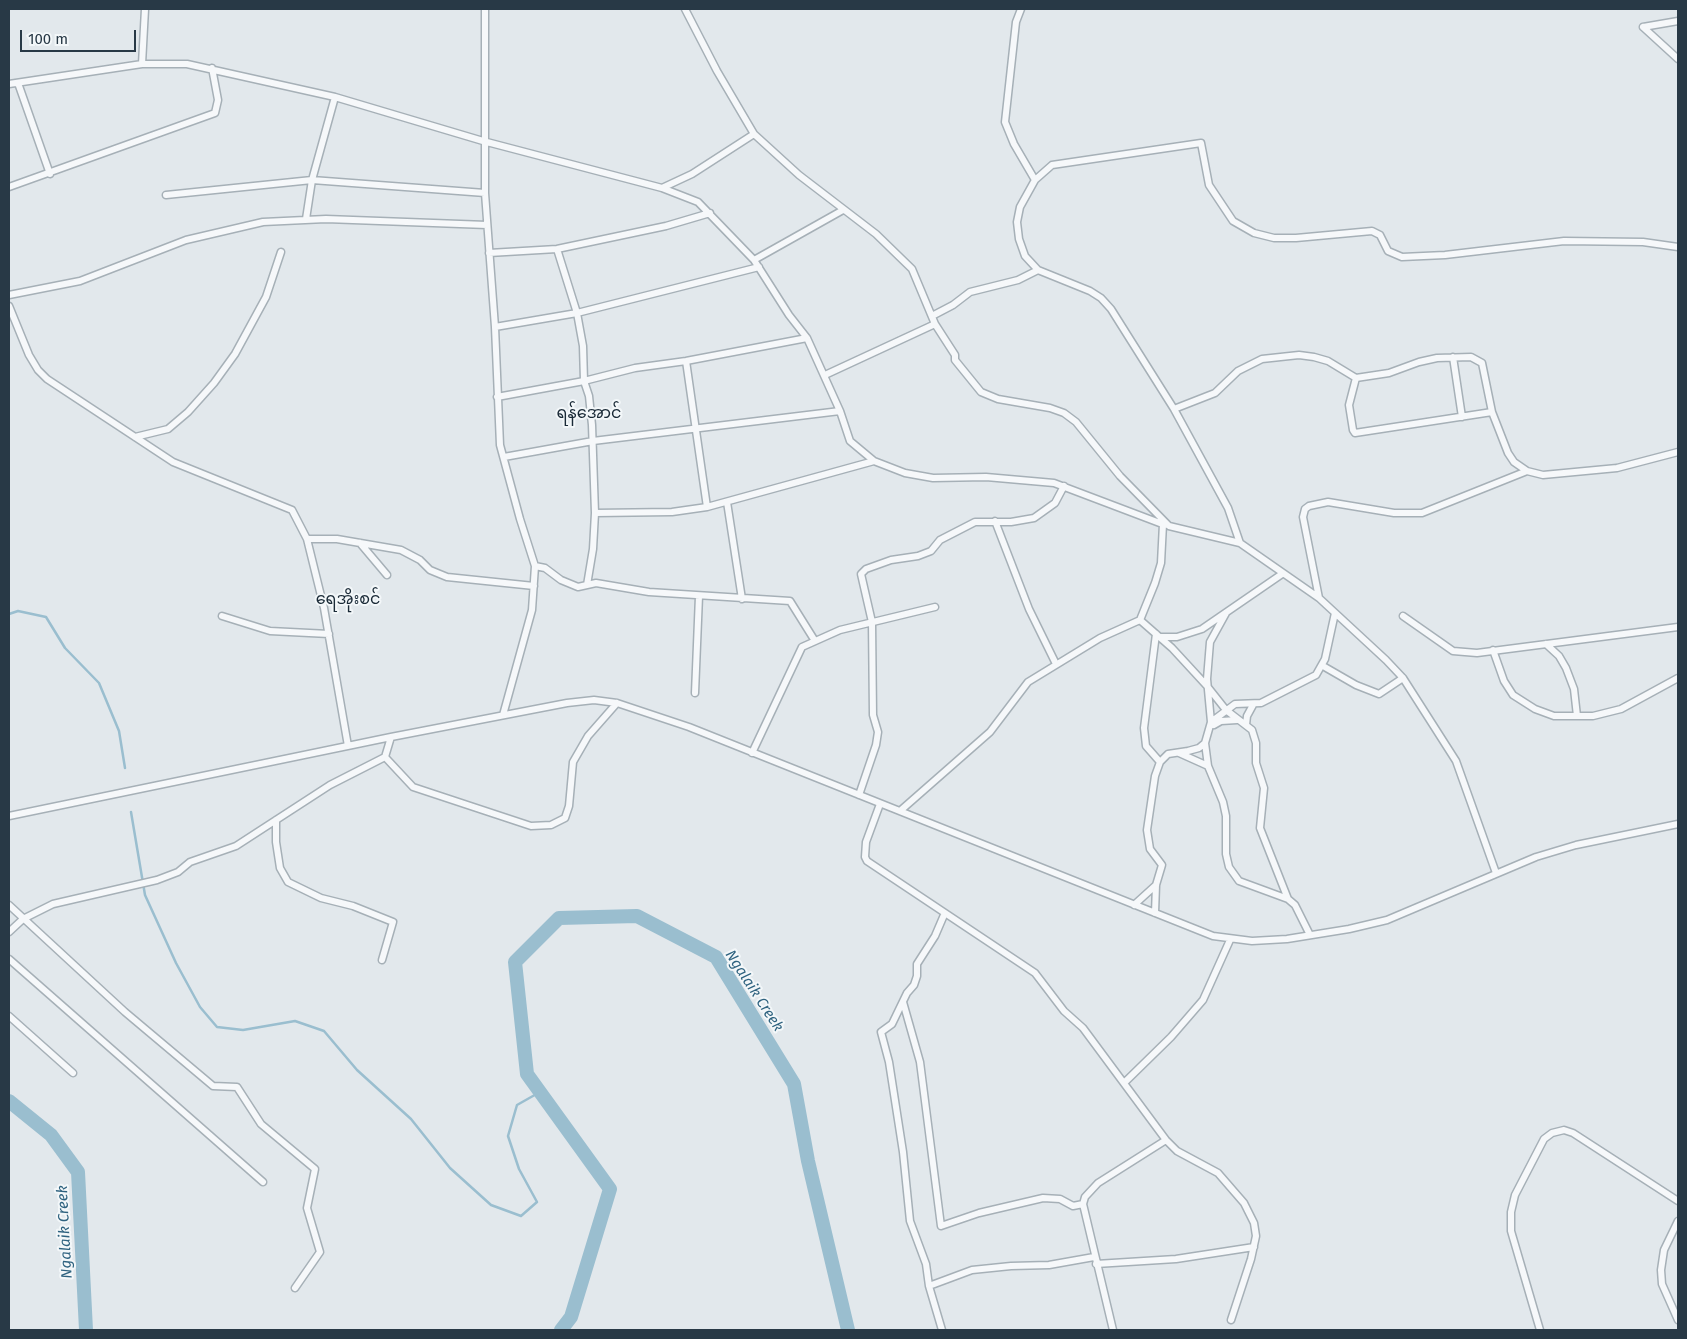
<!DOCTYPE html>
<meta charset="utf-8">
<style>
body{margin:0}
#map{position:relative;width:1687px;height:1339px;overflow:hidden;background:#e2e8ec;font-family:"Fira Sans",sans-serif}
canvas{display:block}
.frame{position:absolute;inset:0;border:10px solid #283946;pointer-events:none}
.scale{position:absolute;left:20px;top:30px;width:116px;height:22px;box-sizing:border-box;border:2px solid #283946;border-top:0;padding-left:6px;font-size:15px;line-height:18px;white-space:nowrap;color:#283946;-webkit-text-stroke:4px #f3f7f9;paint-order:stroke}
</style>
<div id="map">
<canvas width="1687" height="1339"></canvas>
<div class="frame"></div>
<div class="scale">100 m</div>
</div>
<script>
const ctx = document.querySelector('canvas').getContext('2d');
ctx.lineJoin = 'round';
const toPath = rows => new Path2D(rows.map(r => 'M' + r).join(''));
function strokePath(path, color, width, dash) { ctx.strokeStyle = color; ctx.lineWidth = width; ctx.lineCap = dash ? 'butt' : 'round'; ctx.setLineDash(dash || []); ctx.stroke(path); }
function label(font, color, halo, rows, align = 'center') {
  ctx.font = font + ' "Fira Sans","Noto Sans Myanmar",sans-serif'; ctx.lineWidth = 4; ctx.setLineDash([]); ctx.textBaseline = 'middle'; ctx.strokeStyle = halo; ctx.fillStyle = color; for (const [text, x, y, turn = 0] of rows) {
    ctx.save(); ctx.translate(x, y); ctx.rotate((+turn || 0) * Math.PI / 180); ctx.textAlign = isNaN(turn) ? turn : align; if (halo) ctx.strokeText(text, 0, 0); ctx.fillText(text, 0, 0); ctx.restore();
  }
}
const stream = toPath([
 [9,614,18,611,46,617,65,648,99,683,119,731,125,768],
 [131,812,145,895,176,963,200,1007,217,1027,243,1030,295,1021,324,1031,357,1070,411,1119,450,1168,491,1205,521,1216,537,1202,519,1169,508,1136,517,1105,540,1092]
]);
const river = toPath([
 [9,1101,51,1135,78,1172,86,1330],
 [561,1330,571,1317,610,1189,527,1074,515,962,559,918,637,916,716,957,794,1084,808,1161,848,1330]
]);
const minor = toPath([
 [685,9,717,71,754,134],
 [1021,9,1016,22,1005,122,1014,144,1035,180],
 [1643,27,1678,59],
 [1643,27,1678,21],
 [142,64,145,9],
 [18,83,50,174],
 [9,84,142,64,187,64,335,97,483,141,662,188,692,174,754,134,799,175,876,234,912,269,935,324,955,355,955,360,981,392,998,399,1050,408,1064,413,1076,422,1120,476,1169,526,1240,543,1319,598,1386,660,1403,678,1456,761,1496,873],
 [9,187,215,113,218,100,212,68],
 [662,188,698,202,754,260,789,315,807,338,840,411,850,441,874,461,905,473,933,478,986,477,1054,483,1165,525],
 [485,193,495,327,500,445,520,519,535,566,532,610,503,715],
 [166,195,312,180,485,193,485,9],
 [306,219,312,180,335,97],
 [557,249,577,313,583,346,584,381,589,396,592,425,595,513,593,549,587,585],
 [489,253,557,249,666,226,710,213],
 [754,260,843,210],
 [9,295,80,281,186,240,263,222,326,219,487,225],
 [9,306,29,355,38,370,47,379,173,462,292,510,307,539,324,608,348,746],
 [932,316,953,305,970,292,1018,280,1038,270],
 [495,327,577,313,759,267],
 [1453,357,1462,417],
 [686,361,707,507],
 [825,375,935,324],
 [1356,378,1349,405,1353,430,1355,433,1492,412],
 [497,397,584,381,635,368,686,361,807,338],
 [1174,409,1215,393,1238,371,1262,359,1299,355,1314,357,1328,361,1356,378,1389,373,1419,362,1437,358,1471,357,1482,363,1492,412,1508,453,1514,462,1527,471,1543,475,1617,468,1678,452],
 [135,437,168,429,188,412,214,383,235,354,266,297,281,252],
 [504,457,593,441,840,411],
 [727,502,742,599],
 [595,513,672,512,707,507,874,461],
 [995,521,1029,609,1056,664],
 [307,539,337,539,401,550,420,560,430,570,447,577,534,586],
 [360,543,387,575],
 [1240,543,1228,508,1174,409,1111,309,1101,298,1090,291,1038,270,1025,256,1019,239,1017,222,1020,207,1035,180,1052,165,1201,143,1209,185,1233,221,1254,233,1274,238,1296,238,1372,231,1380,235,1388,251,1402,257,1445,255,1564,241,1643,242,1678,247],
 [535,566,545,568,561,580,578,587,596,583,649,592,790,601,815,641],
 [1319,598,1303,517,1305,509,1309,506,1328,502,1394,513,1422,513,1527,471],
 [222,616,270,631,329,634],
 [1403,616,1453,651,1477,653,1678,627],
 [1140,620,1172,648,1207,686,1226,710,1252,730,1256,743,1256,763,1264,788,1260,828,1288,899],
 [1156,634,1144,728,1146,746,1160,762],
 [1159,637,1177,637,1202,629,1282,574],
 [1546,644,1559,656,1566,668,1574,689,1577,716],
 [1493,650,1504,681,1513,695,1535,709,1554,716,1593,716,1621,709,1678,678],
 [1323,666,1356,685,1379,694,1403,678],
 [695,693,699,596],
 [1211,722,1235,704,1261,703,1316,675,1325,659,1335,613],
 [1214,725,1221,721,1237,720],
 [1246,725,1247,716,1253,705],
 [1205,743,1208,766,1223,802,1226,816,1226,854,1229,867,1239,881,1288,899,1295,905,1310,935],
 [752,753,802,647,840,630,935,607],
 [1179,753,1208,766],
 [385,757,413,787,531,826,551,825,565,818,569,806,573,762,588,736,617,703],
 [859,795,876,745,878,732,873,715,872,622,861,574,866,569,891,560,918,556,931,551,940,540,975,522,1011,522,1034,518,1055,503,1064,486],
 [880,804,866,842,865,857,867,861,1035,973,1064,1011,1083,1028,1166,1140,1177,1151,1218,1173,1244,1203,1254,1223,1256,1236,1251,1259,1231,1320],
 [900,811,990,732,1028,682,1100,638,1140,620,1155,583,1161,563,1163,524],
 [9,816,391,737,567,703,594,700,617,703,689,727,1213,936,1252,941,1287,939,1349,929,1387,920,1536,857,1576,845,1678,824],
 [276,820,276,842,280,868,288,882,321,898,353,906,393,922,382,960],
 [9,905,125,1012,213,1086,237,1087,261,1124,315,1169,307,1208,320,1252,295,1288],
 [1134,905,1156,885],
 [1155,913,1156,885,1162,865,1150,849,1147,830,1155,776,1160,762,1168,754,1188,751,1199,748,1205,743,1211,722,1207,679,1210,642,1226,613],
 [9,932,23,919,53,904,157,880,178,872,190,862,236,846,330,785,385,757,391,737],
 [9,959,263,1182],
 [903,1002,920,1062,941,1226,979,1213,1043,1198,1060,1199,1073,1206,1083,1204],
 [9,1016,73,1073],
 [1124,1083,1171,1037,1203,1000,1230,940],
 [1678,1221,1664,1250,1661,1270,1662,1284,1678,1320],
 [1096,1264,1176,1259,1254,1247],
 [929,1286,972,1270,1011,1266,1049,1265,1094,1257],
 [942,1330,929,1286,926,1264,910,1221,903,1152,889,1062,881,1032,892,1024,907,993,914,985,917,976,917,964,935,936,944,915],
 [1113,1330,1083,1204,1085,1197,1098,1183,1166,1140],
 [1540,1330,1511,1231,1511,1212,1515,1195,1544,1139,1552,1133,1564,1130,1573,1133,1678,1201]
]);
const waterNames = [
 ["Ngalaik Creek",754,991,57],
 ["Ngalaik Creek",65,1232,-93]
];
const quarterNames = [
 ["ရန်အောင်",589,414],
 ["ရေအိုးစင်",348,600]
];
strokePath(stream, '#9abecf', 2.5);
strokePath(river, '#9abecf', 14);
strokePath(minor, '#a6b0b7', 9);
strokePath(minor, '#f6f8fa', 6);
label('italic 15px', '#2e627f', '#f3f7f9', waterNames);
label('16px', '#1a2a37', '#f3f7f9', quarterNames);
</script>
